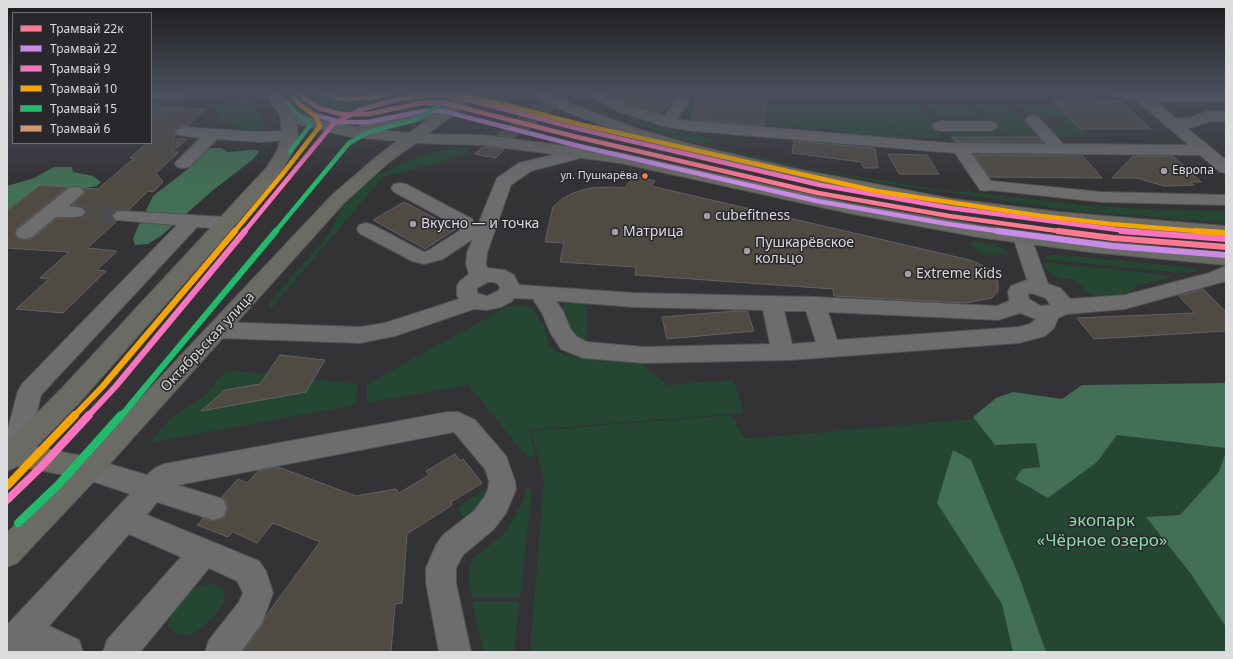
<!DOCTYPE html>
<meta charset="utf-8">
<style>
body{margin:0}
#map{position:relative;width:1233px;height:659px;overflow:hidden;background:#333235;font-family:"Noto Sans",sans-serif}
canvas{display:block}
.frame{position:absolute;inset:0;border:8px solid #dcdbde;pointer-events:none}
.legend{position:absolute;left:12px;top:12px;width:140px;height:132px;box-sizing:border-box;background:#28272b;border:1px solid #706f73;margin:0;padding:5px 7px;list-style:none;font-size:12px;color:#dcdbde}
.legend li{display:flex;align-items:center;gap:8px;height:20px}
.legend b{width:20px;border:1px solid #706f73}
</style>
<div id="map">
<canvas width="1233" height="659"></canvas>
<div class="frame"></div>
<ul class="legend">
<li><b style="height:5px;background:#fe7a93"></b>Трамвай 22к</li>
<li><b style="height:5px;background:#ca8be6"></b>Трамвай 22</li>
<li><b style="height:5px;background:#fc73be"></b>Трамвай 9</li>
<li><b style="height:5px;background:#f7a600"></b>Трамвай 10</li>
<li><b style="height:5px;background:#20bc6c"></b>Трамвай 15</li>
<li><b style="height:5px;background:#cd976f"></b>Трамвай 6</li>
</ul>
</div>
<script>
const ctx = document.querySelector('canvas').getContext('2d');
ctx.lineJoin = 'round';
function fillPath(path, color) { ctx.fillStyle = color; ctx.fill(path, 'evenodd'); }
const toPath = rows => new Path2D(rows.map(r => 'M' + r).join(''));
function strokePath(path, color, width, dash) { ctx.strokeStyle = color; ctx.lineWidth = width; ctx.lineCap = dash ? 'butt' : 'round'; ctx.setLineDash(dash || []); ctx.stroke(path); }
function label(font, color, halo, rows, align = 'center') {
  ctx.font = font + ' "Noto Sans",sans-serif'; ctx.lineWidth = 3; ctx.setLineDash([]); ctx.textBaseline = 'middle'; ctx.strokeStyle = halo; ctx.fillStyle = color; for (const [text, x, y, turn = 0] of rows) {
    ctx.save(); ctx.translate(x, y); ctx.rotate((+turn || 0) * Math.PI / 180); ctx.textAlign = isNaN(turn) ? turn : align; if (halo) ctx.strokeText(text, 0, 0); ctx.fillText(text, 0, 0); ctx.restore();
  }
}
const green = toPath([
 [234,92,249,92,253,102,267,127,266,129,257,132,247,132,220,121,215,109,239,94],
 [292,92,442,92,428,102,416,107,385,115,353,119,335,118,311,112,298,102],
 [1059,92,1086,92,1094,99,1066,99],
 [687,104,877,104,897,138,832,131,832,129,819,128,819,130,689,118],
 [879,104,919,104,943,138,899,138],
 [928,105,969,105,980,119,938,119],
 [975,105,1009,105,1038,137,1004,137,990,120,987,120],
 [1021,105,1057,105,1088,137,1053,137,1043,126,1064,126,1058,118,1033,118],
 [637,116,668,126,677,131,713,139,709,145,784,163,837,173,949,191,968,192,1084,205,1162,210,1226,211,1226,223,1077,211,888,184,771,162,676,138,630,121],
 [945,128,990,128,997,137,951,136],
 [457,148,468,148,469,151,460,157,383,177,269,311,270,302,329,234,340,210,362,187,376,176,416,157,442,150],
 [975,241,997,246,1009,253,983,256,972,246,971,242],
 [1049,255,1059,255,1196,268,1195,271,1191,272,1181,273,1042,259],
 [1042,262,1175,276,1136,286,1129,293,1100,298,1089,293,1074,279,1062,279,1055,276,1046,269],
 [570,302,587,303,587,341,576,337,571,333,561,310,564,304],
 [520,305,527,306,534,310,543,326,549,344,554,350,564,355,583,359,639,362,668,385,733,380,744,413,529,430,536,456,528,458,468,385,367,403,367,384,507,307],
 [227,370,357,384,356,405,149,443,171,418,203,397],
 [1226,397,1226,652,530,652,544,481,531,431,731,415,745,439],
 [490,486,486,501,466,521,457,508],
 [525,489,532,489,520,598,472,598,469,579,470,567,473,560,478,554,502,536,515,516,524,498],
 [208,584,217,585,222,588,224,593,223,603,218,612,201,629,191,635,184,635,174,632,168,625,171,614,187,591,196,587],
 [472,601,519,601,514,652,484,652]
]);
const forest = toPath([
 [212,148,221,148,228,152,251,150,257,150,259,152,252,160,212,191,161,236,148,244,135,245,133,239,136,231,153,196,189,168,197,156,205,150],
 [54,167,72,167,73,172,93,176,101,182,97,186,80,189,34,190,7,210,7,186,34,178],
 [1226,383,1226,448,1117,435,1097,462,1048,498,1015,479,1022,469,1040,467,1036,443,995,445,973,417,996,398,1013,392,1062,399,1082,385],
 [953,450,971,460,1020,579,1046,652,1013,652,1002,604,937,503],
 [1226,451,1226,627,1191,574,1146,517,1180,515,1219,472]
]);
const building = toPath([
 [609,92,685,92,660,113,628,104,609,92],
 [698,92,766,92,764,126,692,119,698,92],
 [540,101,554,108,524,133,519,132,514,138,497,135,540,101],
 [1053,101,1120,101,1151,129,1080,129,1053,101],
 [151,106,206,109,187,126,182,126,174,131,176,135,172,139,187,139,172,152,179,152,156,173,163,182,153,192,148,191,129,210,115,211,112,216,116,222,87,248,117,251,97,270,106,271,63,313,16,309,49,279,40,278,69,252,7,248,7,211,40,185,68,187,17,228,15,234,18,238,25,240,33,238,57,218,83,217,86,212,83,207,72,205,85,193,83,188,98,189,134,158,130,158,147,143,151,143,151,106],
 [952,137,1038,137,1043,142,955,142,952,137],
 [794,141,875,148,878,168,864,168,861,162,792,153,794,141],
 [483,147,504,149,496,158,474,154,483,147],
 [888,154,927,155,939,174,899,174,888,154],
 [974,155,1082,155,1102,178,990,177,974,155],
 [1133,156,1173,156,1201,182,1190,182,1194,185,1164,186,1137,178,1112,178,1133,156],
 [634,176,655,181,651,186,970,260,978,263,990,270,998,282,998,291,992,298,965,303,834,296,833,289,635,275,636,267,560,262,564,243,545,242,553,207,562,199,573,193,590,188,611,187,625,188,634,176],
 [404,202,456,229,425,249,373,220,404,202],
 [1203,289,1226,312,1226,331,1094,339,1077,318,1195,313,1179,296,1203,289],
 [735,311,747,311,754,331,667,339,662,317,735,311],
 [280,355,325,360,306,392,201,411,225,390,260,384,280,355],
 [455,454,460,461,463,459,482,483,451,502,452,505,407,534,402,603,395,604,391,652,243,652,263,624,266,616,320,542,273,523,257,543,233,532,228,537,197,525,203,518,213,521,224,518,228,507,224,498,222,497,238,479,247,483,258,471,278,467,356,496,396,489,399,493,429,475,426,471,455,454]
]);
const minorTunnel = toPath([
 [681,92,682,102],
 [151,115,161,107],
 [76,212,122,216]
]);
const minor = toPath([
 [151,92,181,92,184,95,182,98,177,99,151,97,151,92],
 [587,92,604,92,627,105,664,116,677,99,682,98,687,99,689,102,677,119,693,121,948,143,1046,144,1025,120,1028,117,1033,115,1038,117,1063,144,1189,145,1137,101,1110,95,1108,92,1226,94,1226,102,1156,102,1176,118,1190,118,1207,111,1226,111,1226,121,1210,121,1197,126,1187,128,1226,160,1226,173,1220,172,1200,155,971,153,991,181,1101,192,1226,195,1226,205,1101,202,990,190,986,191,980,190,955,153,693,131,667,127,617,111,589,95,587,92],
 [940,121,990,121,995,123,998,126,995,129,990,131,940,131,935,129,932,126,935,123,940,121],
 [183,127,260,132,290,130,296,132,298,135,296,138,290,140,260,142,217,139,189,167,183,168,177,167,175,163,200,138,178,135,175,132,178,129,183,127],
 [582,148,588,150,590,153,588,156,531,171,511,185,487,253,486,264,487,268,505,270,514,275,519,285,634,293,815,297,997,306,1009,301,1008,291,1011,286,1027,280,1013,237,1015,233,1022,231,1029,233,1031,237,1048,284,1060,288,1070,299,1125,295,1209,273,1226,266,1226,281,1125,309,1067,314,1058,318,1054,328,1045,336,1019,343,790,360,644,363,583,358,561,349,551,334,542,313,533,299,514,298,512,301,501,307,487,310,474,309,395,336,360,343,219,338,211,336,208,330,211,324,219,322,360,327,385,323,459,299,457,295,457,286,460,281,469,274,466,264,467,253,473,239,443,259,424,264,412,261,359,233,357,229,359,225,366,223,373,225,424,252,429,250,459,231,459,227,394,192,391,188,394,184,400,183,406,184,472,219,477,227,497,178,519,163,582,148],
 [488,282,494,282,498,284,500,288,498,291,487,296,477,293,477,288,488,282],
 [1031,293,1046,298,1050,305,1041,306,1029,299,1028,294,1031,293],
 [556,301,634,307,763,310,770,344,644,347,587,342,577,337,571,330,563,311,556,301],
 [784,311,806,311,816,342,792,344,784,311],
 [828,312,998,320,1020,313,1036,319,1030,324,1019,327,837,340,828,312],
 [75,187,81,188,84,192,69,206,82,208,85,212,82,216,76,217,56,217,32,237,25,239,18,237,16,233,18,229,69,188,75,187],
 [122,211,225,217,232,219,234,223,232,227,225,229,197,227,41,395,27,454,23,462,7,466,7,432,18,391,22,384,177,225,116,220,113,216,116,212,122,211],
 [448,412,458,412,475,420,506,456,515,481,516,489,506,513,494,529,463,555,456,568,456,583,471,652,439,652,426,583,426,568,436,545,443,535,474,511,485,496,488,489,489,481,485,469,454,432,178,485,223,499,227,508,223,517,213,520,157,502,147,515,259,561,266,571,273,593,262,623,241,652,205,652,209,640,239,602,243,593,237,581,209,568,140,652,103,652,107,640,181,557,129,534,49,626,79,640,83,652,7,652,7,625,130,494,80,477,76,469,80,461,89,458,147,475,155,468,164,464,448,412]
]);
const major = toPath([
 [268,92,282,92,287,105,292,111,314,119,362,128,359,125,362,122,446,106,463,92,477,92,466,105,428,134,483,135,620,153,848,203,978,225,1089,240,1226,253,1226,265,1089,252,978,237,848,213,620,163,483,145,416,143,388,163,344,203,98,477,17,563,7,567,7,533,64,475,18,466,7,471,7,443,62,388,267,167,277,151,282,135,280,115,273,106,268,92],
 [430,118,409,133,370,129,407,124,430,118],
 [296,123,305,126,351,137,397,141,376,157,332,195,135,404,83,456,36,447,80,402,280,174,293,151,298,135,296,123],
 [531,92,548,92,569,103,638,129,690,144,792,168,953,199,1059,212,1226,226,1226,238,1059,222,953,209,792,178,680,151,628,135,559,109,533,95,531,92]
]);
const tram1Far1 = toPath([
 [300,92,305,99,319,108,341,114,368,114,421,103,444,103,577,137,818,193,949,216,1065,232]
]);
const tram1 = toPath([
 [1058,231,1113,238,1226,247]
]);
const tram2Far1 = toPath([
 [293,97,300,105,315,115,340,122,369,122,422,111,443,111,575,145,817,201,948,224,1004,232]
]);
const tram2 = toPath([
 [997,231,1112,246,1225,255]
]);
const tram3Far2 = toPath([
 [244,232,333,124,360,110,399,99,434,94,458,97,579,129,820,185,950,208,1134,232]
]);
const tram3Far1 = toPath([
 [1121,231,1226,239],
 [88,416,116,386,245,231]
]);
const tram3 = toPath([
 [7,500,40,468,89,415]
]);
const tram4Far2 = toPath([
 [454,92,583,125,876,191,1041,216,1111,224,1208,232],
 [234,232,281,176,320,126,316,117,300,105,293,97]
]);
const tram4Far1 = toPath([
 [1195,231,1226,233],
 [74,416,103,386,235,231]
]);
const tram4 = toPath([
 [7,486,75,415]
]);
const tram5Far2 = toPath([
 [287,101,294,111,311,124,290,152],
 [275,232,349,143,369,132,414,120,428,113,439,105]
]);
const tram5Far1 = toPath([
 [121,416,276,231]
]);
const tram5 = toPath([
 [18,523,58,485,121,415]
]);
const tram6 = toPath([
 [323,92,334,97,347,99,374,97,396,92]
]);
const markers = [
 [1164,171,4,"#a1a0a3"],
 [645,176,3.5,"#f8844c"],
 [707,216,4,"#a1a0a3"],
 [413,224,4,"#a1a0a3"],
 [615,232,4,"#a1a0a3"],
 [747,251,4,"#a1a0a3"],
 [908,274,4,"#a1a0a3"]
];
const farBusnames = [
 ["ул. Пушкарёва",638,176]
];
const farPoinames = [
 ["Европа",1172,171]
];
const poiNames = [
 ["cubefitness",715,216],
 ["Вкусно — и точка",421,224],
 ["Матрица",623,232],
 ["Пушкарёвское",755,243],
 ["кольцо",755,259],
 ["Extreme Kids",916,274]
];
const streetNames = [
 ["Октябрьская улица",208,342,-47]
];
const nearParknames = [
 ["экопарк",1102,521],
 ["«Чёрное озеро»",1102,541]
];
fillPath(green, '#244633');
fillPath(forest, '#426f55');
fillPath(building, '#4f4a42');
strokePath(building, '#636263', 1);
strokePath(minorTunnel, '#4c4b4e', 16, [16, 8]);
strokePath(minor, '#525153', 2);
strokePath(major, '#525153', 2);
fillPath(minor, '#6d6d6e');
fillPath(major, '#6a6b65');
strokePath(tram1Far1, '#fe7a93', 4.5);
strokePath(tram1, '#fe7a93', 6);
strokePath(tram2Far1, '#ca8be6', 4.5);
strokePath(tram2, '#ca8be6', 6);
strokePath(tram3Far2, '#fc73be', 4.5);
strokePath(tram3Far1, '#fc73be', 6);
strokePath(tram3, '#fc73be', 8);
strokePath(tram4Far2, '#f7a600', 4.5);
strokePath(tram4Far1, '#f7a600', 6);
strokePath(tram4, '#f7a600', 8);
strokePath(tram5Far2, '#20bc6c', 4.5);
strokePath(tram5Far1, '#20bc6c', 6);
strokePath(tram5, '#20bc6c', 8);
strokePath(tram6, '#cd976f', 4.5);
const sky = ctx.createLinearGradient(0, 0, 0, 184);
sky.addColorStop(0, '#1c1c1d');
sky.addColorStop(0.5, '#4a4f5c');
sky.addColorStop(1, '#4a4f5c00');
ctx.fillStyle = sky;
ctx.fillRect(0, 0, 1233, 184);
for (const [x, y, r, color] of markers) { const dot = new Path2D(); dot.arc(x, y, r, 0, 2 * Math.PI); ctx.fillStyle = color; ctx.fill(dot); strokePath(dot, '#28272b', 1.5); }
label('11px', '#dcdbde', '#28272b', farBusnames, 'right');
label('12px', '#dcdbde', '#28272b', farPoinames, 'left');
label('14px', '#dcdbde', '#28272b', poiNames, 'left');
label('14px', '#dcdbde', '#28272b', streetNames);
label('17px', '#8cddac', '#28272b', nearParknames);
</script>
